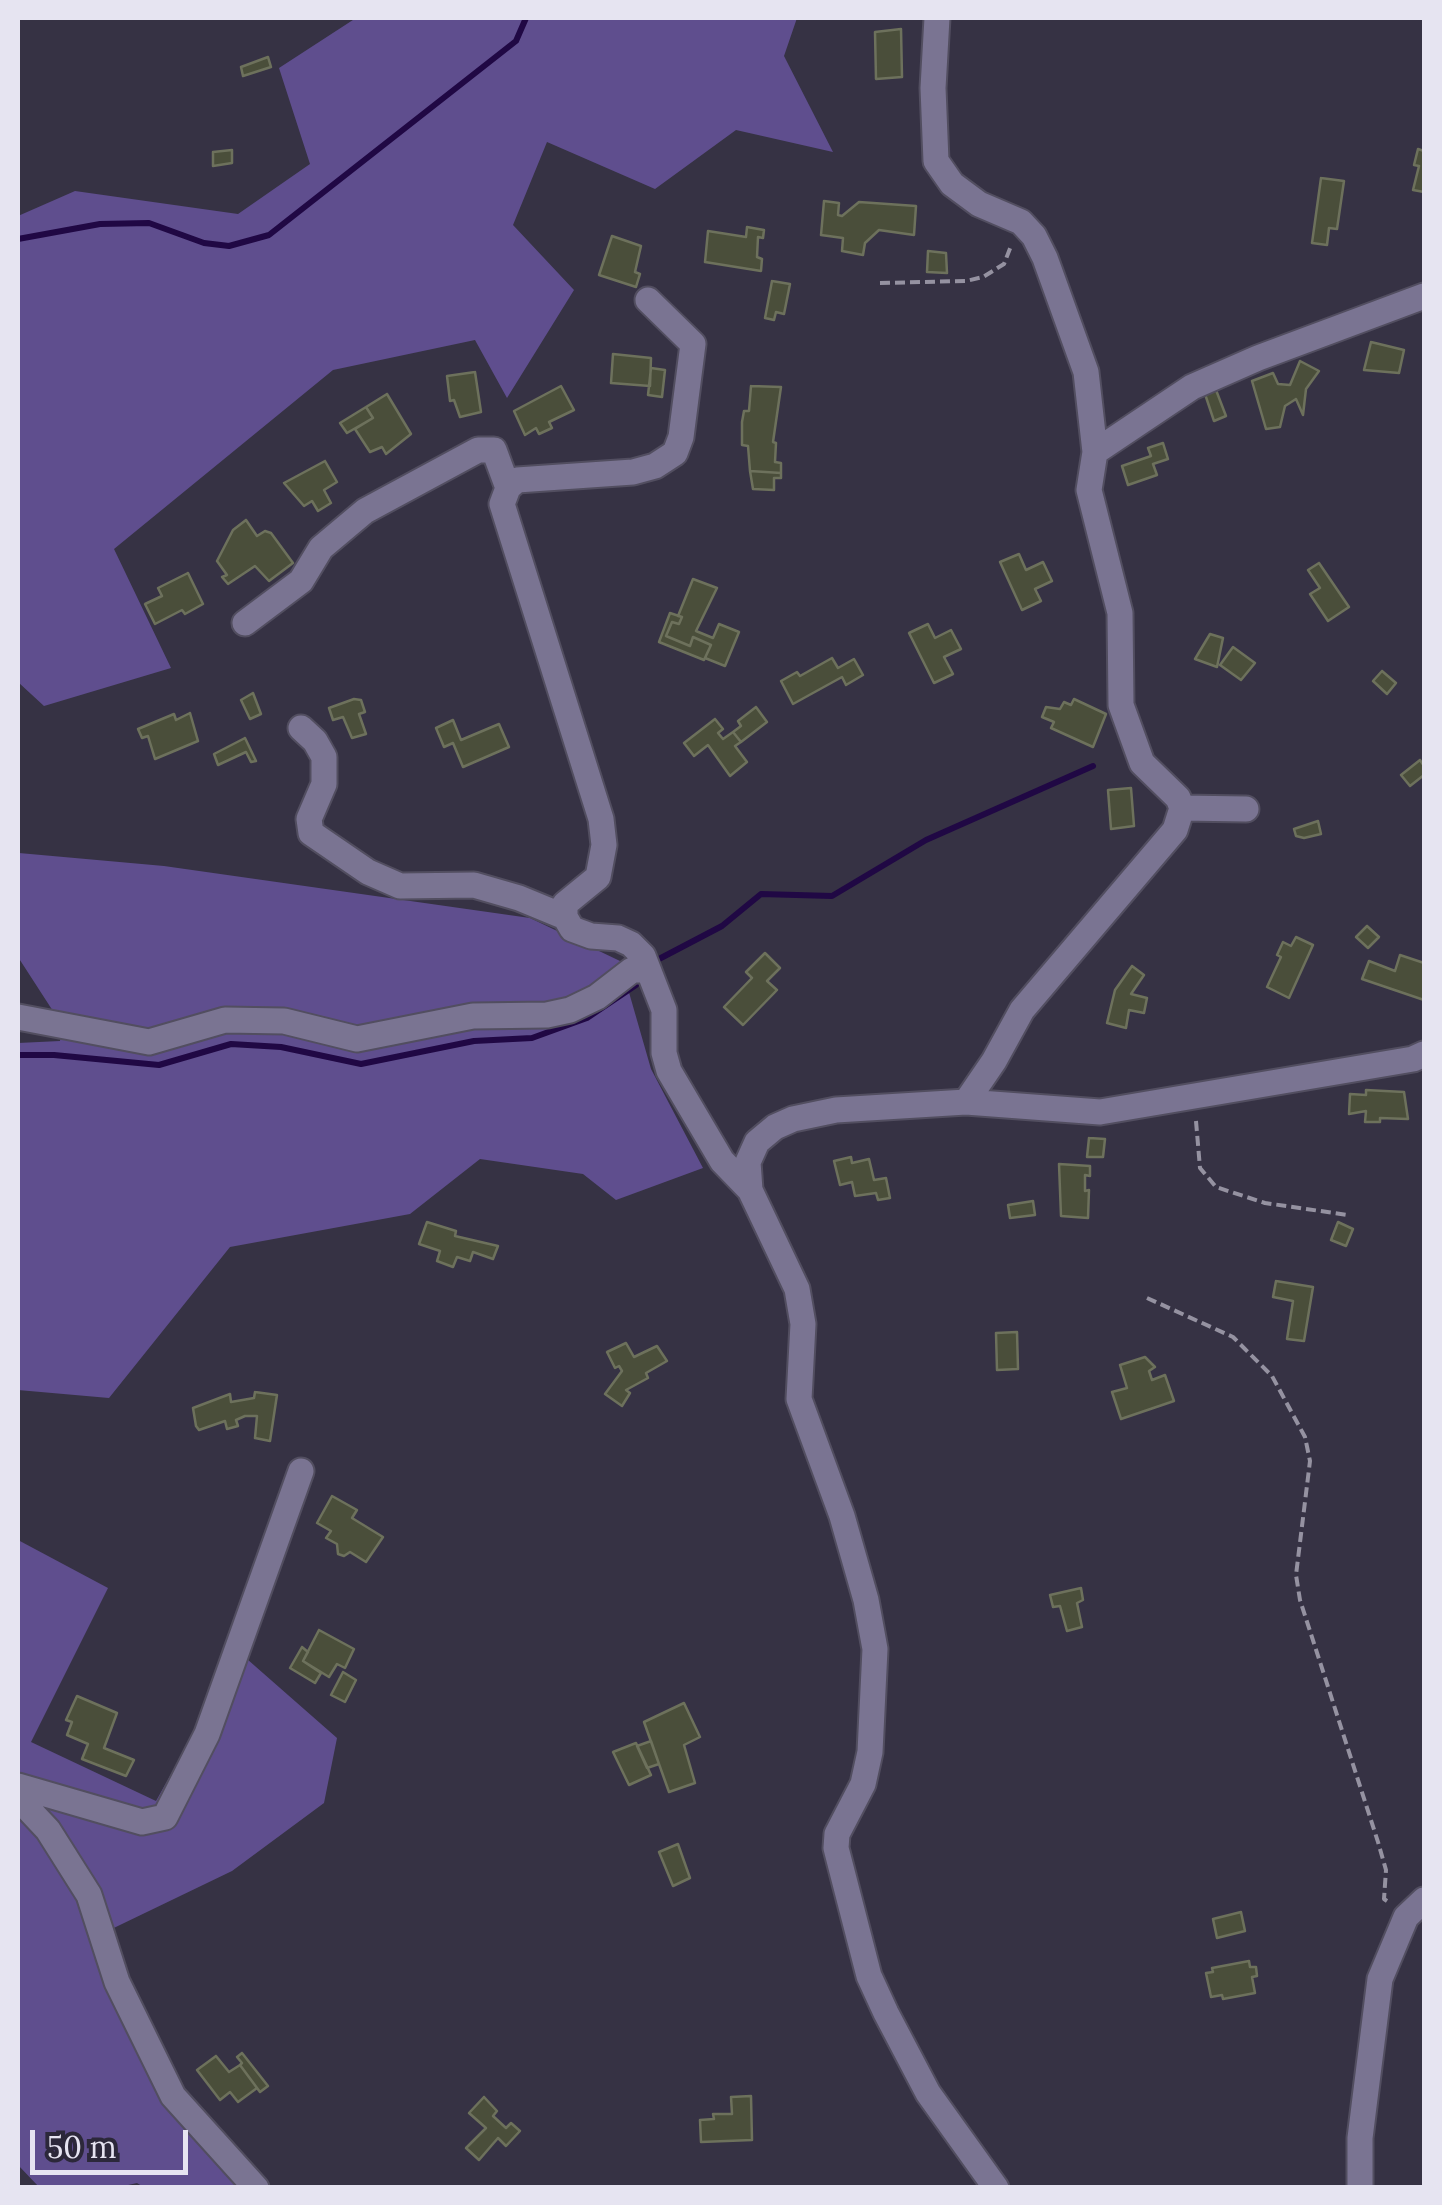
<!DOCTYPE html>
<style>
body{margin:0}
#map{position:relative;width:1442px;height:2205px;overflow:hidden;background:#363244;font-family:Lora,serif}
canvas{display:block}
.frame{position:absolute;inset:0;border:20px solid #e6e4f1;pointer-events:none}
.scale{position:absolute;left:30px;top:2130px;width:158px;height:45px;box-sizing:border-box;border:5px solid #e6e4f1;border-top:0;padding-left:12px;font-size:30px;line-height:35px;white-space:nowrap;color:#e6e4f1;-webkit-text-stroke:8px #2c283a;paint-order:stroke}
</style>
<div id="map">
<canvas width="1442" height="2205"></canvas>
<div class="frame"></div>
<div class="scale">50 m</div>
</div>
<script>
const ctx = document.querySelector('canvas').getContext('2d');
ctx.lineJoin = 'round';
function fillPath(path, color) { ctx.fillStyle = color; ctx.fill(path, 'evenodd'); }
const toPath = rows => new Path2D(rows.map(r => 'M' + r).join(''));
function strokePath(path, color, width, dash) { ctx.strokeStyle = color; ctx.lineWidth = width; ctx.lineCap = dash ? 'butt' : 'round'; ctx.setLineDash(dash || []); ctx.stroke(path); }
const forest = toPath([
 [356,18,797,18,784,56,833,152,736,130,655,189,547,142,513,225,574,290,507,398,475,340,333,370,114,549,171,668,44,706,18,682,18,216,75,191,238,214,310,164,279,68],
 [19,853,164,866,530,918,620,961,651,1069,703,1168,616,1200,583,1174,480,1159,410,1214,230,1247,109,1398,18,1390,18,1043,60,1041,62,1025,18,957],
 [18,1540,108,1588,31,1742,156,1801,239,1652,337,1738,324,1803,232,1871,93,1938,240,2187,145,2188,137,2183,115,2188,39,2187,18,2165]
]);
const stream = toPath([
 [18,239,100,224,149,223,204,243,229,246,269,235,516,41,526,18],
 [659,959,722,926,761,894,832,896,926,840,1093,766],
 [18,1055,54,1055,159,1065,231,1044,281,1047,361,1064,474,1041,532,1038,587,1018,636,985]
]);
const building = toPath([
 [901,29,902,77,876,79,875,32,901,29],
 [268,57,271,67,243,76,241,67,268,57],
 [1418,149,1424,151,1424,192,1413,190,1419,166,1414,165,1418,149],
 [232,150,232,163,213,166,213,152,232,150],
 [1321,178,1344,181,1337,229,1329,228,1327,245,1312,243,1321,178],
 [824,201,839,203,838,215,842,216,859,202,916,206,914,235,879,230,865,243,863,255,842,251,843,238,821,235,824,201],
 [747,227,764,230,763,238,758,237,757,257,762,259,761,271,705,262,708,231,746,237,747,227],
 [612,236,641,246,635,272,640,274,636,287,599,275,612,236],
 [928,251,946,253,947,273,927,272,928,251],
 [772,281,790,284,784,314,776,312,774,320,765,318,772,281],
 [1371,342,1404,350,1399,373,1364,370,1371,342],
 [613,354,651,358,650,386,611,383,613,354],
 [1300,361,1319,371,1306,389,1303,415,1296,399,1285,406,1280,427,1266,429,1252,381,1273,373,1278,384,1290,385,1300,361],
 [651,368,665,370,662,397,648,395,651,368],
 [475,372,481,412,460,417,454,400,450,401,447,376,475,372],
 [561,386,574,410,549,422,552,428,539,434,536,428,525,435,514,411,561,386],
 [751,386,781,387,773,442,776,443,775,462,781,463,781,473,750,471,748,446,742,445,742,422,744,411,749,411,751,386],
 [1216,390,1226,416,1214,421,1205,394,1216,390],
 [387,394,411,434,386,454,382,447,370,452,355,429,373,418,366,407,387,394],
 [366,407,373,418,347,433,340,423,366,407],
 [1163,443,1168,459,1153,464,1157,475,1128,485,1122,466,1151,456,1148,448,1163,443],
 [325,461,337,482,324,490,331,503,318,511,312,501,304,506,284,483,325,461],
 [750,471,781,473,781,478,774,478,774,490,753,489,750,471],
 [246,520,257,536,265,531,271,533,293,563,269,581,255,566,228,584,222,577,227,575,217,561,233,530,246,520],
 [1019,554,1026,570,1043,562,1052,581,1035,589,1041,601,1022,610,1000,562,1019,554],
 [1319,563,1349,607,1328,621,1310,594,1320,588,1308,570,1319,563],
 [188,573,203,604,185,614,182,610,155,624,145,604,162,596,158,588,188,573],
 [693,579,717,588,696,631,713,638,719,624,739,632,725,666,705,658,711,645,693,637,690,646,666,636,672,622,679,624,682,617,678,616,693,579],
 [670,613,682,617,679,624,672,622,666,636,690,646,693,637,711,645,704,660,659,642,670,613],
 [928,624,935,638,951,630,961,649,944,657,953,674,934,683,909,633,928,624],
 [1210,634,1223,638,1217,667,1195,659,1210,634],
 [1233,647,1255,663,1241,680,1220,665,1233,647],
 [832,658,838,668,854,659,863,675,846,685,842,677,793,704,781,681,797,672,800,676,832,658],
 [1382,671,1396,683,1387,694,1373,681,1382,671],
 [253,693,261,714,250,719,241,700,253,693],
 [354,699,361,700,365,712,359,714,366,734,352,738,343,717,333,720,329,708,354,699],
 [1074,699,1106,714,1093,747,1051,728,1054,722,1042,717,1046,707,1060,709,1064,702,1071,705,1074,699],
 [756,707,767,722,741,742,733,732,741,726,738,721,756,707],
 [190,713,198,741,155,759,148,736,142,738,138,729,174,714,176,720,190,713],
 [715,719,723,729,718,733,723,739,733,732,741,742,735,746,747,762,730,776,708,745,694,756,684,743,715,719],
 [453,720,461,740,499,724,509,747,463,767,453,743,444,747,436,728,453,720],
 [245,738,256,761,251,762,246,752,218,765,214,754,245,738],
 [1420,760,1424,766,1424,775,1410,786,1401,775,1420,760],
 [1131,788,1134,826,1111,829,1108,790,1131,788],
 [1318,821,1321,834,1304,838,1296,836,1294,829,1318,821],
 [1367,926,1379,937,1368,948,1356,937,1367,926],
 [1296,937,1313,945,1289,998,1267,987,1281,957,1277,955,1283,942,1291,946,1296,937],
 [765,953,780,968,767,981,777,990,743,1025,724,1007,752,978,746,972,765,953],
 [1400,955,1424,963,1424,1000,1362,979,1369,961,1395,971,1400,955],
 [1132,966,1144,975,1131,994,1147,998,1144,1013,1129,1010,1126,1028,1107,1023,1115,990,1132,966],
 [1366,1090,1404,1092,1408,1119,1380,1118,1380,1122,1365,1122,1366,1111,1349,1114,1350,1094,1366,1095,1366,1090],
 [1089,1138,1105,1139,1103,1157,1087,1157,1089,1138],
 [851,1157,852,1163,869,1159,874,1180,886,1178,890,1198,878,1200,876,1193,855,1196,852,1182,840,1185,834,1161,851,1157],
 [1059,1164,1090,1166,1090,1176,1085,1175,1085,1191,1089,1190,1088,1218,1061,1216,1059,1164],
 [1033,1201,1035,1215,1010,1218,1008,1205,1033,1201],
 [427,1222,456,1231,455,1236,498,1246,493,1259,473,1252,470,1261,457,1257,453,1267,437,1261,440,1251,419,1244,427,1222],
 [1338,1222,1353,1229,1346,1246,1331,1240,1338,1222],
 [1276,1281,1313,1287,1304,1341,1287,1339,1293,1301,1273,1297,1276,1281],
 [1017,1332,1018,1369,997,1370,996,1333,1017,1332],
 [626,1343,634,1357,657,1346,667,1361,646,1373,648,1378,626,1390,630,1393,622,1406,605,1394,622,1371,619,1366,615,1368,607,1352,626,1343],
 [1145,1357,1155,1367,1149,1371,1152,1380,1165,1375,1174,1401,1121,1419,1112,1392,1127,1388,1120,1365,1145,1357],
 [255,1392,277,1395,270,1441,255,1438,257,1416,245,1416,236,1420,238,1426,227,1429,225,1421,199,1430,196,1426,193,1408,230,1394,231,1402,254,1398,255,1392],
 [332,1496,357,1510,352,1518,383,1537,366,1562,350,1552,344,1556,338,1554,337,1544,326,1538,331,1531,317,1523,332,1496],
 [1081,1588,1083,1600,1077,1603,1082,1627,1067,1631,1060,1606,1053,1607,1050,1595,1081,1588],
 [319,1630,354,1649,345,1668,337,1664,329,1677,303,1661,319,1630],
 [302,1647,308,1652,303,1661,321,1673,315,1683,290,1668,302,1647],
 [343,1672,356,1680,345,1702,331,1695,343,1672],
 [77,1696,117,1713,104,1748,134,1760,126,1776,82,1759,88,1744,67,1735,72,1722,66,1720,77,1696],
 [684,1703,700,1737,684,1745,695,1783,669,1792,644,1722,684,1703],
 [651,1741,659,1764,647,1768,637,1746,651,1741],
 [636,1743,651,1775,629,1785,613,1752,636,1743],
 [678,1844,690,1878,673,1886,659,1852,678,1844],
 [1241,1912,1245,1931,1217,1938,1213,1919,1241,1912],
 [1249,1961,1250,1967,1256,1967,1257,1976,1252,1977,1255,1993,1223,1999,1222,1995,1211,1997,1206,1973,1213,1972,1212,1968,1249,1961],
 [242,2053,268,2086,260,2092,240,2065,242,2063,237,2057,242,2053],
 [216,2056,229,2072,240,2065,257,2088,238,2102,230,2092,220,2100,197,2070,216,2056],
 [751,2096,752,2140,701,2142,700,2120,714,2119,713,2114,732,2114,731,2097,751,2096],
 [484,2097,497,2111,493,2116,506,2128,511,2123,520,2131,506,2146,498,2138,479,2160,466,2148,486,2128,469,2113,484,2097]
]);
const path = toPath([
 [880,283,966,281,983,277,1004,264,1011,246],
 [1196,1121,1200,1168,1216,1187,1265,1203,1348,1215],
 [1147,1298,1233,1337,1272,1376,1305,1437,1310,1461,1296,1575,1300,1600,1378,1842,1386,1870,1384,1899,1387,1901]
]);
const minor = toPath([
 [937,18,933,88,936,161,952,184,979,204,1021,222,1034,236,1045,258,1086,372,1095,452,1089,490,1120,613,1121,705,1142,763,1178,798,1182,808,1175,830,1022,1010,994,1061,966,1102],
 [648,300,693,344,681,437,675,453,655,466,633,472,517,480,508,488,502,504,601,819,604,845,598,877,565,904,565,917,572,929,591,936,618,938,631,944,643,956,664,1010,664,1053,669,1071,722,1161,750,1190,797,1289,803,1324,799,1399,842,1516,866,1600,875,1649,870,1752,863,1784,837,1834,836,1848,869,1976,886,2013,928,2093,996,2188],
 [1095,452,1192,387,1258,358,1424,296],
 [245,623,301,581,321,548,365,511,478,450,494,450,508,488],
 [301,728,315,741,324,757,324,784,309,819,311,833,368,872,400,886,474,885,519,898,565,917],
 [1182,808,1246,809],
 [18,1017,149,1042,225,1020,284,1021,357,1039,473,1016,547,1015,570,1010,597,997,632,970,647,970],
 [750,1190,748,1162,757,1142,775,1127,793,1119,836,1110,966,1102,1100,1112,1413,1059,1424,1054],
 [18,1786,142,1822,165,1817,207,1734,301,1471],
 [18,1798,48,1830,89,1895,117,1982,173,2096,256,2188],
 [1360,2188,1360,2138,1380,1979,1406,1917,1424,1900]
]);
fillPath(forest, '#5f4e8e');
strokePath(stream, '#200844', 6);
fillPath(building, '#4a4e3a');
strokePath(building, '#6d715c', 2.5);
strokePath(minor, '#524e60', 29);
strokePath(path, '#9592a1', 4, [10, 5]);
strokePath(minor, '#7a7492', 25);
</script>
